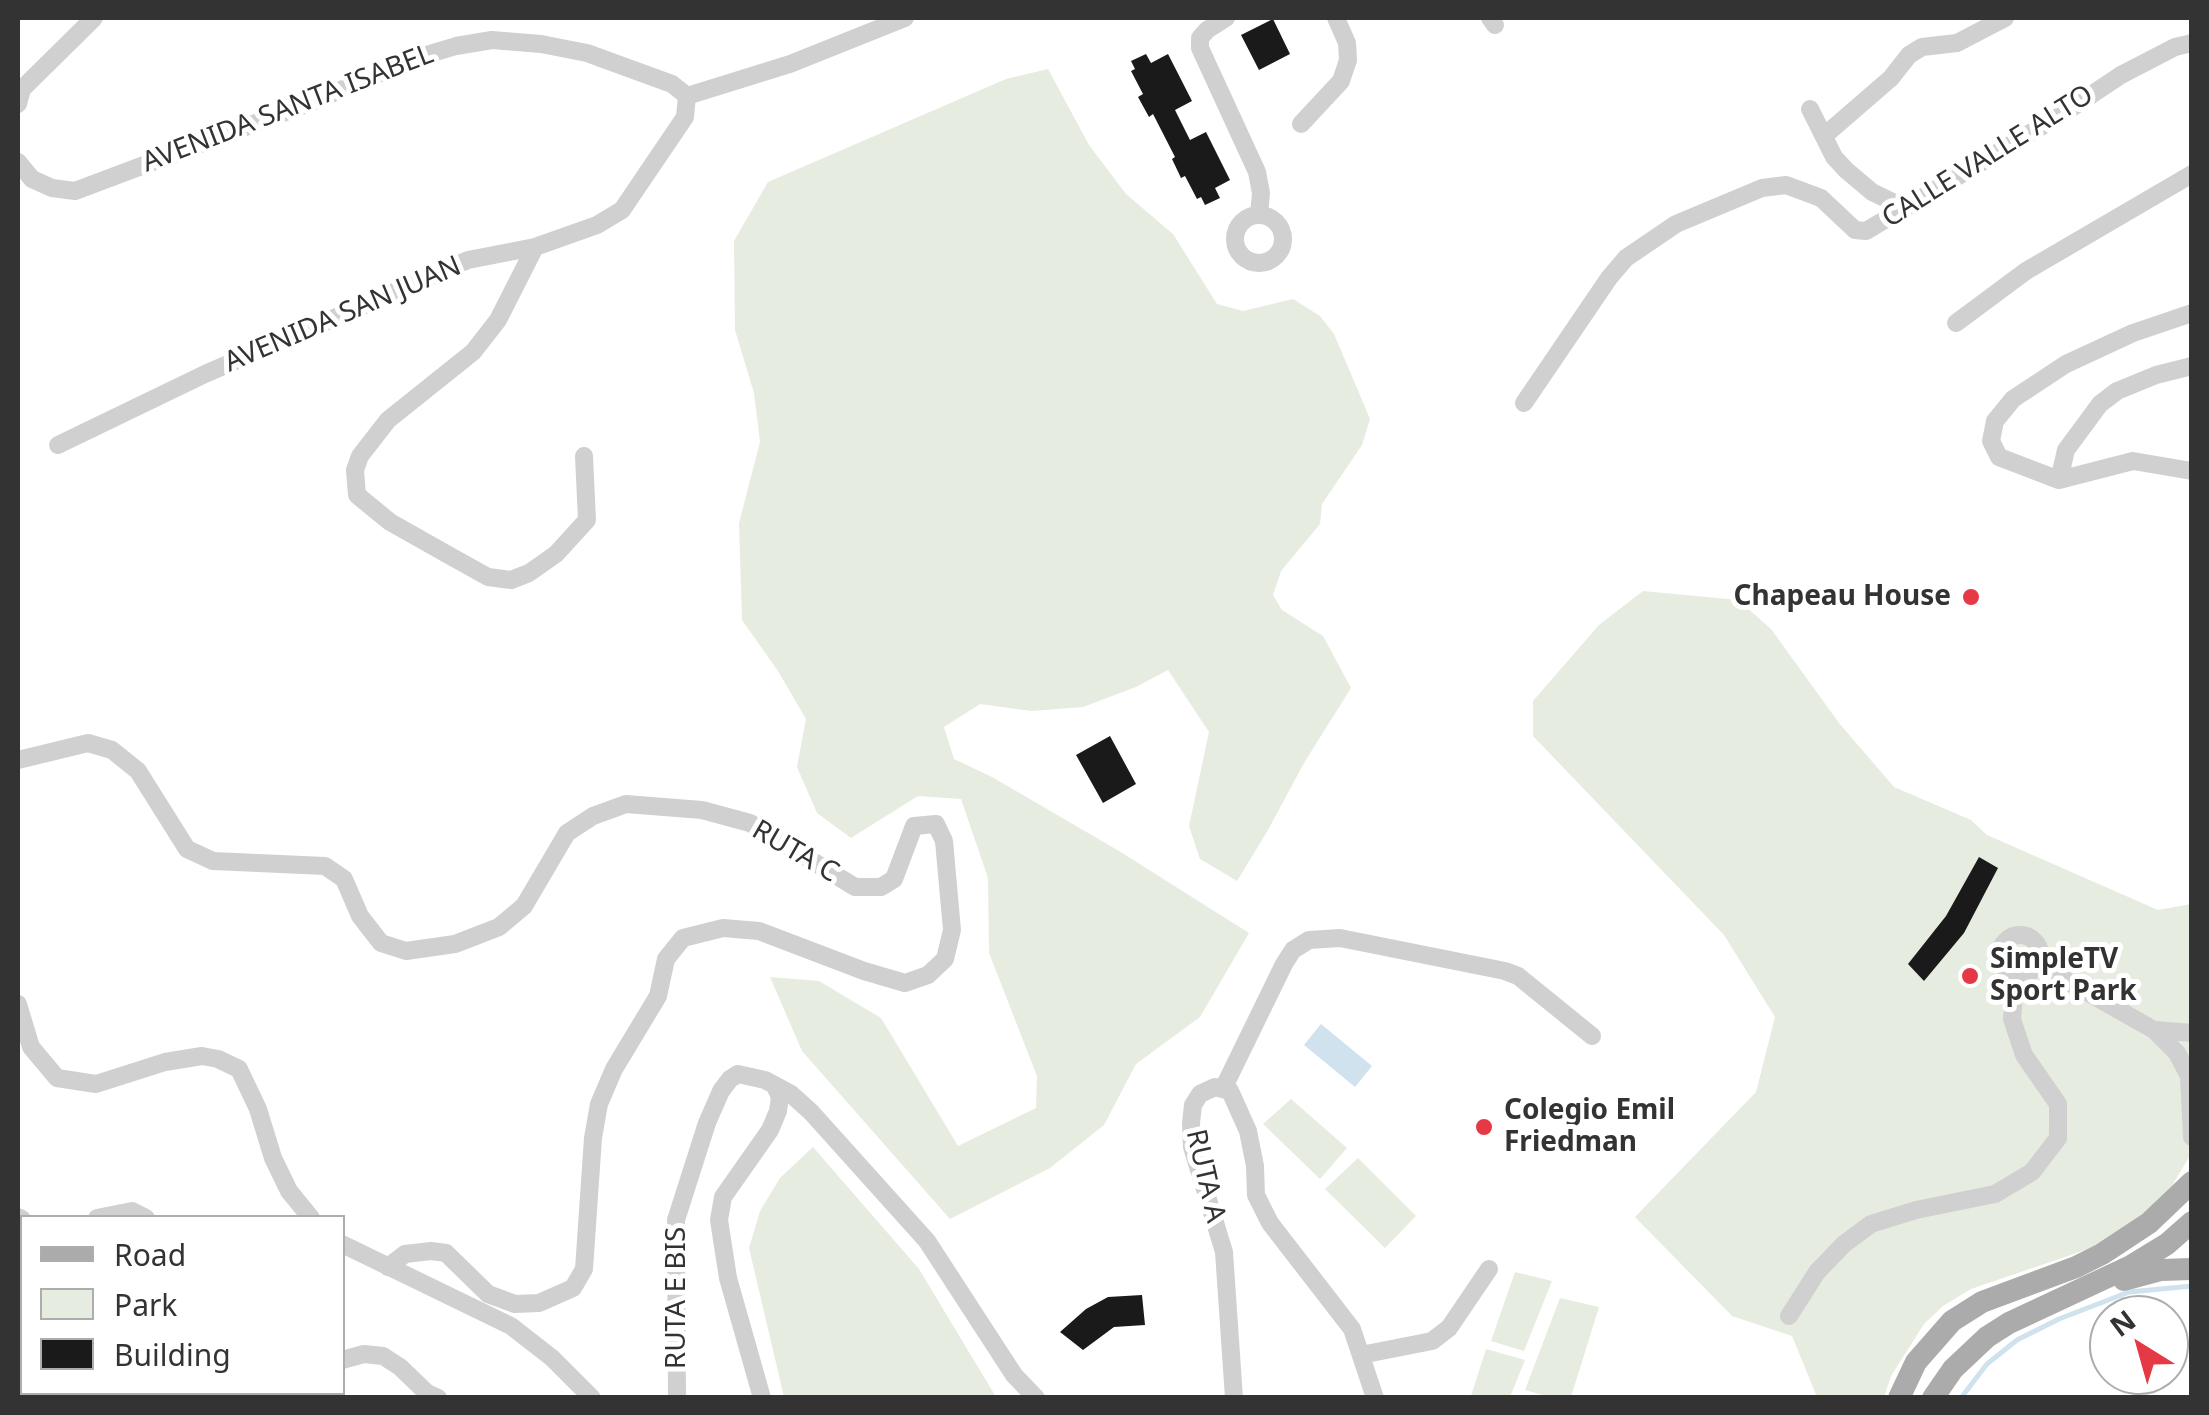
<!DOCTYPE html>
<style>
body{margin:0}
#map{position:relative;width:2209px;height:1415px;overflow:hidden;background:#fff;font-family:"Noto Sans",sans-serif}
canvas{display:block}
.frame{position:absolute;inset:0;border:20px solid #333;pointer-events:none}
.legend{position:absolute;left:20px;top:1215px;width:325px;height:180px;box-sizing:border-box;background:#fff;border:2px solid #adadad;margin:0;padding:12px 18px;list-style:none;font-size:30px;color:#333}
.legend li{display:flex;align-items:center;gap:20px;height:50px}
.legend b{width:50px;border:2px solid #adadad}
.north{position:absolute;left:2089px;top:1295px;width:100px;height:100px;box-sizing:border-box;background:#fff;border:2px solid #adadad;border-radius:50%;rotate:323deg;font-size:28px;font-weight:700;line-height:40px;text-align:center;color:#333}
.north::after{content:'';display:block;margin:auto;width:35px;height:45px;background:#e63946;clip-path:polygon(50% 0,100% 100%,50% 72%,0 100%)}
</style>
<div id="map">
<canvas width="2209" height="1415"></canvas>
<div class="frame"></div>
<ul class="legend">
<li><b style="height:12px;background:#ababab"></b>Road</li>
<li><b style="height:28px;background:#e6ecdf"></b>Park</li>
<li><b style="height:28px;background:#1a1a1a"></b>Building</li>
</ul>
<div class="north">N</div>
</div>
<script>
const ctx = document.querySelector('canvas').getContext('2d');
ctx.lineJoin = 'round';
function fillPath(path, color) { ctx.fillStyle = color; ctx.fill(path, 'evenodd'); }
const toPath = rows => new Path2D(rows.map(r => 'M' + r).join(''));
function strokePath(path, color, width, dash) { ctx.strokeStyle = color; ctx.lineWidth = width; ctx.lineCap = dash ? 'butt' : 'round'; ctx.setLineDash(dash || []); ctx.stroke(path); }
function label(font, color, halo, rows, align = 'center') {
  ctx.font = font + ' "Noto Sans",sans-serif'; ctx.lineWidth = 10; ctx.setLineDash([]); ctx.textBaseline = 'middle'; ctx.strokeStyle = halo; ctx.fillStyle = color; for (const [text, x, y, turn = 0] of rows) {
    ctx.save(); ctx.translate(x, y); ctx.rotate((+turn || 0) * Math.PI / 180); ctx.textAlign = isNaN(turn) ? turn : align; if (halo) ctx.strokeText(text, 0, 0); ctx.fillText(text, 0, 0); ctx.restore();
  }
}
const green = toPath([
 [1048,69,1089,145,1126,194,1173,234,1217,304,1243,311,1293,299,1320,316,1334,334,1370,419,1362,445,1322,504,1320,524,1281,571,1273,595,1282,610,1323,636,1351,688,1304,763,1268,830,1237,881,1200,859,1189,826,1209,732,1168,670,1136,687,1083,707,1031,711,980,704,944,727,954,759,992,777,1119,851,1249,933,1200,1017,1136,1064,1104,1125,1050,1168,950,1219,802,1051,770,977,819,981,881,1018,958,1146,1036,1108,1037,1076,989,953,988,878,961,799,918,796,851,838,817,813,797,767,806,719,778,671,742,620,739,523,760,442,754,393,735,330,734,241,768,182,1006,79],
 [1643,591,1738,600,1771,629,1839,723,1894,787,1971,820,1987,835,2158,910,2191,904,2191,1154,2173,1184,2149,1211,2100,1245,1971,1289,1943,1306,1924,1324,1891,1376,1884,1397,1817,1397,1792,1336,1732,1316,1635,1217,1756,1092,1775,1017,1724,935,1533,736,1533,701,1599,625],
 [1291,1099,1347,1148,1320,1179,1263,1124],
 [813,1147,919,1269,996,1397,784,1397,749,1248,760,1211,780,1178],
 [1358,1158,1416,1216,1385,1248,1325,1189],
 [1515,1272,1552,1281,1524,1351,1491,1341],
 [1560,1298,1599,1307,1571,1397,1550,1397,1525,1390],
 [1486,1349,1525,1360,1510,1397,1471,1396]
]);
const water = toPath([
 [1321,1024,1372,1066,1355,1087,1304,1045]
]);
const stream = toPath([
 [1961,1398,1987,1364,2017,1340,2059,1319,2129,1292,2192,1286]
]);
const building = toPath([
 [1273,19,1290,54,1259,70,1241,35],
 [1146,54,1151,63,1168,54,1192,101,1175,110,1190,140,1206,132,1230,180,1215,188,1220,198,1205,205,1201,197,1197,199,1185,176,1181,178,1172,159,1175,157,1153,114,1149,117,1138,97,1143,94,1131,71,1135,69,1131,61],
 [1110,736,1136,784,1103,803,1076,755],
 [1979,857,1998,868,1964,933,1924,981,1908,964,1946,916],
 [1142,1295,1145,1325,1114,1327,1083,1350,1060,1332,1086,1309,1108,1297]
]);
const minor = toPath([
 [1226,18,1207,30,1200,38,1200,48,1257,172,1261,193,1259,215],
 [1490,18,1495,25],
 [687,96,790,64,905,18],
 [18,104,22,89,94,18],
 [1810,109,1834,157,1846,170,1872,192,1905,208],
 [1301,124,1341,81,1348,60,1347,43,1336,18],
 [1824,136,1891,78,1909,55,1922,47,1957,43,2005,18],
 [18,162,32,179,52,188,75,191,317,100,416,58,456,46,492,40,541,44,587,53,672,84,687,96],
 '1235 239a24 24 0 1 1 48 0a24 24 0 1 1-48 0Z',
 [535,247,498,320,473,352,388,420,360,456,355,470,357,495,390,522,452,557,488,577,511,580,529,573,556,554,587,520,584,456],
 [2192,313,2133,333,2066,364,2013,399,1995,421,1991,441,1999,457,2059,480,2133,461,2192,471],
 [1956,323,2026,271,2192,174],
 [1524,403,1609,278,1626,258,1676,224,1762,188,1786,185,1821,198,1855,230,1866,231,2064,113,2121,75,2175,47,2192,43],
 [58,445,205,374,468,260,535,247,597,225,622,210,685,117,687,96],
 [2059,480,2066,450,2100,404,2117,391,2156,375,2192,366],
 [18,760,88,743,112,750,138,771,187,849,213,861,325,866,344,879,360,916,381,943,406,951,455,944,499,927,524,906,567,833,593,816,626,804,702,810,750,823,855,887,881,887,894,879,914,826,936,824,944,841,952,930,945,959,928,975,905,983,864,971,759,931,723,928,683,938,666,959,658,996,614,1069,599,1104,593,1138,584,1269,573,1288,539,1303,515,1304,488,1294,446,1253,431,1251,405,1254,388,1267],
 '2000 955a20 20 0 1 1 40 0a20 20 0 1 1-40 0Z',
 [2039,965,2154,1030,2177,1053,2189,1076,2192,1137],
 [18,1004,31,1047,57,1078,96,1084,165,1062,202,1056,218,1059,239,1069,258,1109,273,1158,289,1191,311,1218],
 [2155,1030,2192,1033],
 [1224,1087,1284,964,1293,950,1309,940,1340,938,1505,971,1518,976,1592,1036],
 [18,1217,22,1219],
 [97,1218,132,1211,146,1218],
 [342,1244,511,1326,552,1358,592,1398],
 [1789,1316,1817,1272,1844,1244,1871,1224,1916,1210,1995,1194,2032,1172,2058,1138,2058,1104,2024,1055,2012,1019,2014,995,2021,976],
 [1361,1355,1432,1341,1449,1328,1489,1269],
 [342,1360,364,1354,383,1356,400,1367,427,1393,438,1398],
 [18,1368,22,1367],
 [131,1392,135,1398],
 [31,1398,50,1392],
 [677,1398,676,1220,707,1123,721,1091,730,1079,738,1074,765,1080,791,1094,811,1112,927,1241,1014,1375,1036,1398],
 [762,1398,728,1278,719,1220,723,1197,770,1130,778,1111,780,1097,775,1086],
 [1234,1398,1224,1252,1192,1147,1191,1123,1193,1105,1200,1094,1215,1087,1230,1091,1248,1131,1255,1166,1256,1195,1270,1223,1352,1329,1375,1398]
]);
const major = toPath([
 [2124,1280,2161,1270,2192,1269],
 [1899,1398,1916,1362,1952,1321,1982,1302,2076,1267,2102,1254,2149,1223,2192,1182],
 [1933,1398,1953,1369,1987,1337,2009,1323,2131,1266,2167,1244,2192,1222]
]);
const markers = [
 [1971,597,10,"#e63946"],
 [1970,976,10,"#e63946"],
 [1484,1127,10,"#e63946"]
];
const streetNames = [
 ["AVENIDA SANTA ISABEL",288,109,-21],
 ["CALLE VALLE ALTO",1988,157,-32],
 ["AVENIDA SAN JUAN",343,315,-23],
 ["RUTA C",795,852,30],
 ["RUTA A",1205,1176,77],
 ["RUTA E BIS",677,1298,-90]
];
const poiNames = [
 ["Chapeau House",1951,597,"right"],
 ["SimpleTV",1990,960],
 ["Sport Park",1990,992],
 ["Colegio Emil",1504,1111],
 ["Friedman",1504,1143]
];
fillPath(green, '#e6ecdf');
fillPath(water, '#cfe2ee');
strokePath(stream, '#cfe2ee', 5);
fillPath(building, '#1a1a1a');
strokePath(minor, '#d0d0d0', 18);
strokePath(major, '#ababab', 22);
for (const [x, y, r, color] of markers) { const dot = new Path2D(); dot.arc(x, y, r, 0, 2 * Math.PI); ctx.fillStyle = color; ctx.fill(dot); strokePath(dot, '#fff', 4); }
label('28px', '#333', '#fff', streetNames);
label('bold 28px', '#333', '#fff', poiNames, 'left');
</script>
